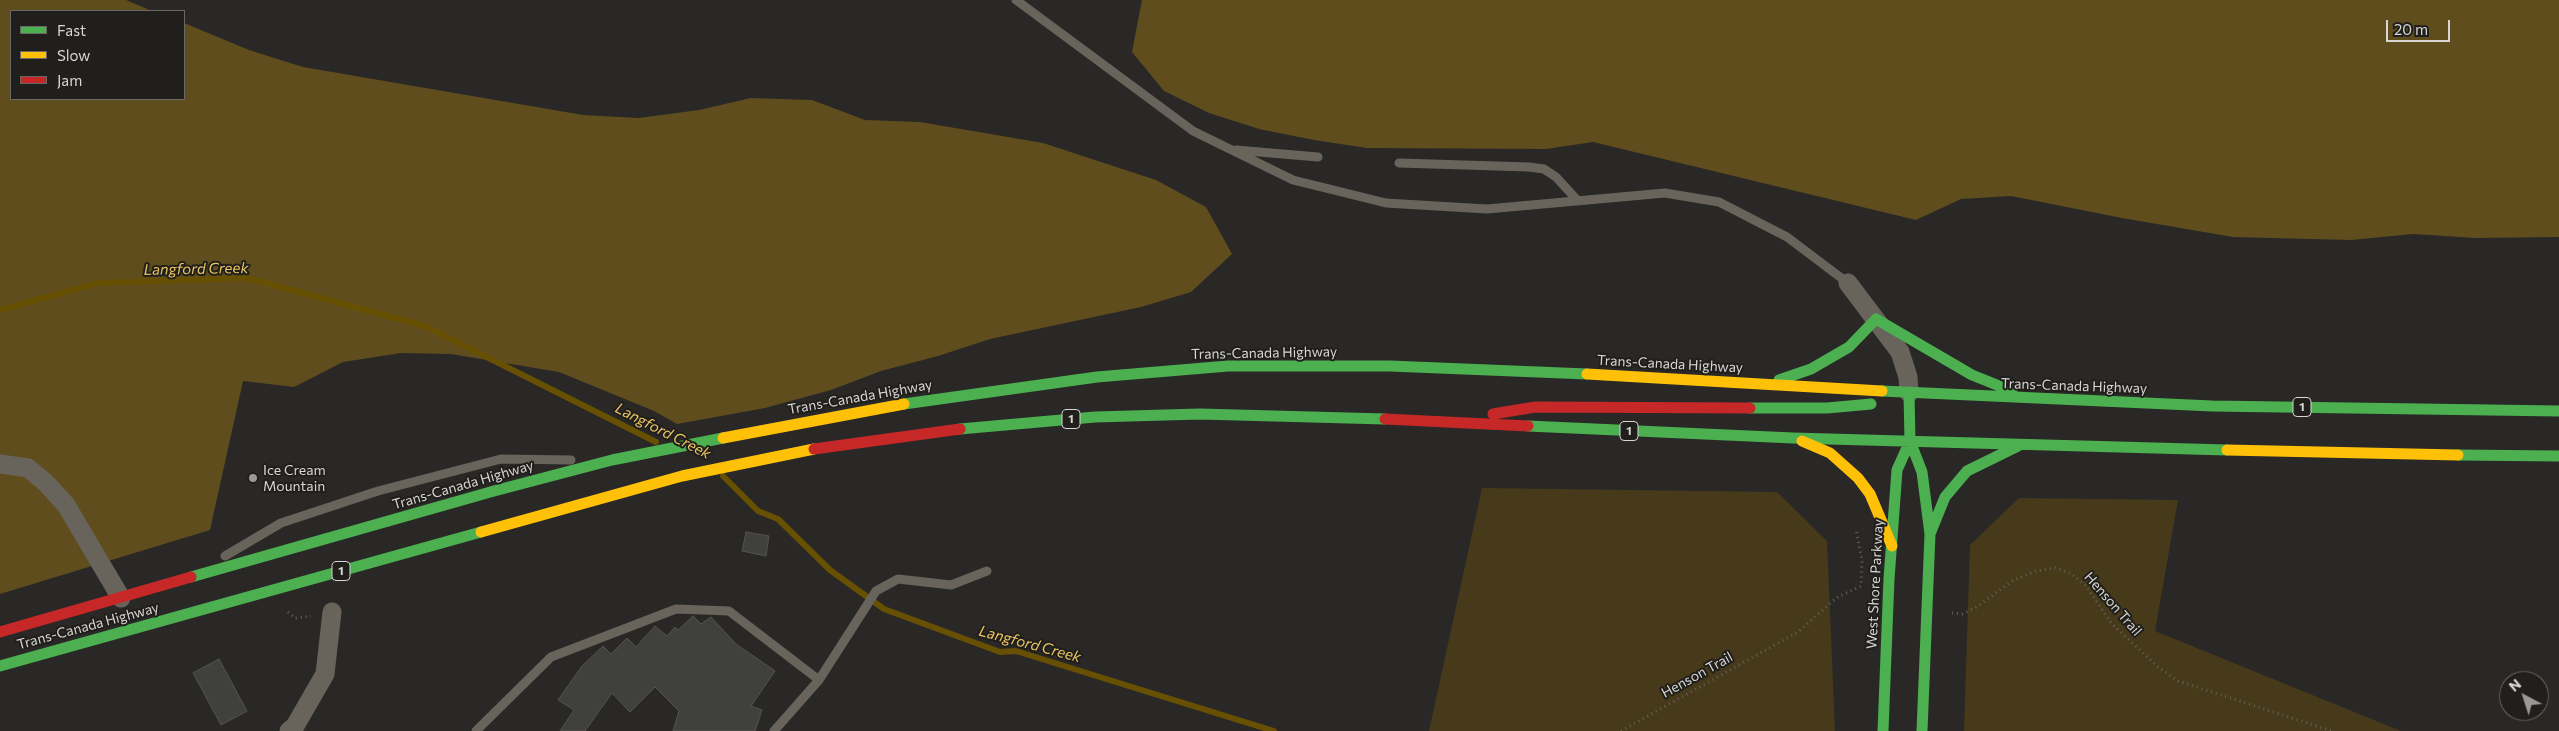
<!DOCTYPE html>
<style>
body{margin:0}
#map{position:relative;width:2559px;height:731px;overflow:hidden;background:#292826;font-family:Commissioner,sans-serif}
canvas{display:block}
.legend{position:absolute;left:10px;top:10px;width:175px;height:90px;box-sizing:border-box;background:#201f1c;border:1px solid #696866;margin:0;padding:6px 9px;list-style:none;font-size:15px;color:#d7d6d4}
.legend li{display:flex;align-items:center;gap:10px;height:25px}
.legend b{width:25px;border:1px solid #696866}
.north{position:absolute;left:2499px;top:671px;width:50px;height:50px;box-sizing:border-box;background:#201f1c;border:1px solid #696866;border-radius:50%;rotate:320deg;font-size:14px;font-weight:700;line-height:20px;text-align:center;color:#d7d6d4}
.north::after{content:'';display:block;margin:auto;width:18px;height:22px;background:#9a9997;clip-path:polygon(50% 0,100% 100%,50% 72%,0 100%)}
.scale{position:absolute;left:2386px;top:20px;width:64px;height:22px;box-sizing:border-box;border:2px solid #d7d6d4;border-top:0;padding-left:6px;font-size:15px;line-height:18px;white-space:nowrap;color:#d7d6d4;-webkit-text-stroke:4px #201f1c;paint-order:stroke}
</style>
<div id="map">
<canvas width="2559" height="731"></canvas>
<ul class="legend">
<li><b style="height:6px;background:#4caf50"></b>Fast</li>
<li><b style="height:6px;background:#ffc107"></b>Slow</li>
<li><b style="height:6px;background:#c62828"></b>Jam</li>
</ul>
<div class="north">N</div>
<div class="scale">20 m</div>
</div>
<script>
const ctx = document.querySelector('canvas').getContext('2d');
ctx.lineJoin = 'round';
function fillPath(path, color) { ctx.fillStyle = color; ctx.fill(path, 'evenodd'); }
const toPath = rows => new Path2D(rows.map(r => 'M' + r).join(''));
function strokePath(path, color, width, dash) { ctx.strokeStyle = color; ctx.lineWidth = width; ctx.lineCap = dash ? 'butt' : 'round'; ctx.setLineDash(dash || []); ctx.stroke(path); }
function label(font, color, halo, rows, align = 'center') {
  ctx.font = font + ' Commissioner,sans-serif'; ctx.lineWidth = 4; ctx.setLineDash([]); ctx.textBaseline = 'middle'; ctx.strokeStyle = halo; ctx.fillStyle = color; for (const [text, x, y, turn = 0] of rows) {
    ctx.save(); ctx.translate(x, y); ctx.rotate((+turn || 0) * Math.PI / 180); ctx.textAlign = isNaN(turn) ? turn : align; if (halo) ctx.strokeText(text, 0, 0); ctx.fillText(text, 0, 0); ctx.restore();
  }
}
const green = toPath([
 [1482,488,1777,492,1827,541,1835,731,1429,731],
 [2019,498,2178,500,2155,631,2401,731,1964,731,1970,545]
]);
const forest = toPath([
 [0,0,126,0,152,11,11,11,11,99,184,99,184,23,249,50,303,67,583,115,639,118,699,110,751,98,812,100,865,120,920,122,1043,143,1156,180,1206,207,1232,254,1191,292,1141,307,990,339,938,356,881,371,831,390,765,408,677,424,654,411,559,372,451,354,401,353,343,362,294,387,243,381,210,530,0,594],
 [1142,0,2559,0,2559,237,2475,238,2413,234,2351,240,2233,237,2122,218,2011,196,1961,199,1916,220,1593,142,1546,149,1367,148,1314,140,1259,129,1209,113,1164,91,1132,52]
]);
const stream = toPath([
 [0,310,97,283,247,278,425,326,656,442],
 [723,476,758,511,778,519,830,570,884,609,1000,652,1016,651,1274,731]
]);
const building = toPath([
 [746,532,769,536,766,556,742,551,746,532],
 [693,616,701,624,711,617,736,644,775,671,751,706,762,710,755,731,673,731,679,711,655,687,630,712,612,693,585,731,560,731,574,710,558,700,582,666,603,646,611,654,627,638,636,647,655,626,667,636,675,627,678,630,693,616],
 [219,659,247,711,221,725,193,673,219,659]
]);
const path = toPath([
 [288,612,295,618,311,616],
 [1952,613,1962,614,1975,608,2014,580,2036,571,2055,568,2072,574,2086,586,2112,624,2158,667,2178,681,2332,731],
 [1621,731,1798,632,1836,598,1861,586,1862,561,1856,529]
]);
const lane = toPath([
 [1016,0,1193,131,1293,180,1386,203,1487,209,1665,193,1719,202,1787,237,1848,283],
 [1236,150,1318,157],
 [1399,163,1529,167,1544,169,1556,177,1578,201],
 [225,556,281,523,378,491,501,459,571,460],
 [476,731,551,657,676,609,729,611,819,680],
 [774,731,819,680,876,591,898,579,951,585,987,571]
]);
const street = toPath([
 [1848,283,1900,352,1908,377,1909,393],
 [0,464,28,468,46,483,66,505,121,598],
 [289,731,295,726,325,674,332,612]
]);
const fast = toPath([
 [1779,380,1811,369,1849,347,1876,319,1972,375,2012,391],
 [1882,391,2212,406,2559,411],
 [1909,393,1910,441,1922,472,1930,534,1922,731],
 [904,404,1097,377,1228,366,1390,366,1587,374],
 [1750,408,1827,408,1871,404],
 [1528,426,1793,438,2227,450],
 [960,429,1095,417,1200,414,1385,419],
 [2458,455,2559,456],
 [1930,534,1945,497,1967,471,2018,446],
 [191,577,494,491,612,460,723,438],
 [0,666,481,532],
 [1883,731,1889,579,1897,470,1910,441]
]);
const slow = toPath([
 [1587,374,1882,391],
 [723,438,904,404],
 [1802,441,1830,453,1858,478,1870,494,1892,546],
 [2227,450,2458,455],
 [481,532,682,476,814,449]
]);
const jam = toPath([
 [1493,414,1535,407,1750,408],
 [1385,419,1528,426],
 [814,449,960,429],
 [0,632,191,577]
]);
const markers = [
 [253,478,5,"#9a9997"]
];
const shields = [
 [2302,407,18],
 [1071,419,18],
 [1629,431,18],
 [341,571,18]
];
const shieldNames = [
 ["1",2302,407],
 ["1",1071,419],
 ["1",1629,431],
 ["1",341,571]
];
const streetNames = [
 ["Trans-Canada Highway",1264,353,-1],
 ["Trans-Canada Highway",1670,364,3],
 ["Trans-Canada Highway",2074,386,2],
 ["Trans-Canada Highway",860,397,-10],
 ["Trans-Canada Highway",463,485,-16],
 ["West Shore Parkway",1875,584,-87],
 ["Henson Trail",2113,604,49],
 ["Trans-Canada Highway",88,626,-15],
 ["Henson Trail",1697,675,-29]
];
const poiNames = [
 ["Ice Cream",263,470],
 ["Mountain",263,486]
];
const waterNames = [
 ["Langford Creek",196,269,-1],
 ["Langford Creek",663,431,27],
 ["Langford Creek",1030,644,15]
];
fillPath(green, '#463a1a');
fillPath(forest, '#5f4d1e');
strokePath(stream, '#685003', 6);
fillPath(building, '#40403e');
strokePath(building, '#545352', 1);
strokePath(path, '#64615c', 3, [1, 4]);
strokePath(lane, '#68645c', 9);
strokePath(street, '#68645c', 19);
strokePath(fast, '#4caf50', 11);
strokePath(slow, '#ffc107', 11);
strokePath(jam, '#c62828', 11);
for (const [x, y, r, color] of markers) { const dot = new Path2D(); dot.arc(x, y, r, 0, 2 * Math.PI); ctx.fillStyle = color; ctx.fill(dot); strokePath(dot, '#201f1c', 2); }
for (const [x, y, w] of shields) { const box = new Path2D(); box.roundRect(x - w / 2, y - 9.5, w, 19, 4); ctx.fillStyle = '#201f1c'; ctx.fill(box); strokePath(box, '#d7d6d4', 1); }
label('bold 12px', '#d7d6d4', null, shieldNames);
label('14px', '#d7d6d4', '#201f1c', streetNames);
label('14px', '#d7d6d4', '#201f1c', poiNames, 'left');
label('italic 15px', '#ebc562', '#201f1c', waterNames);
</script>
